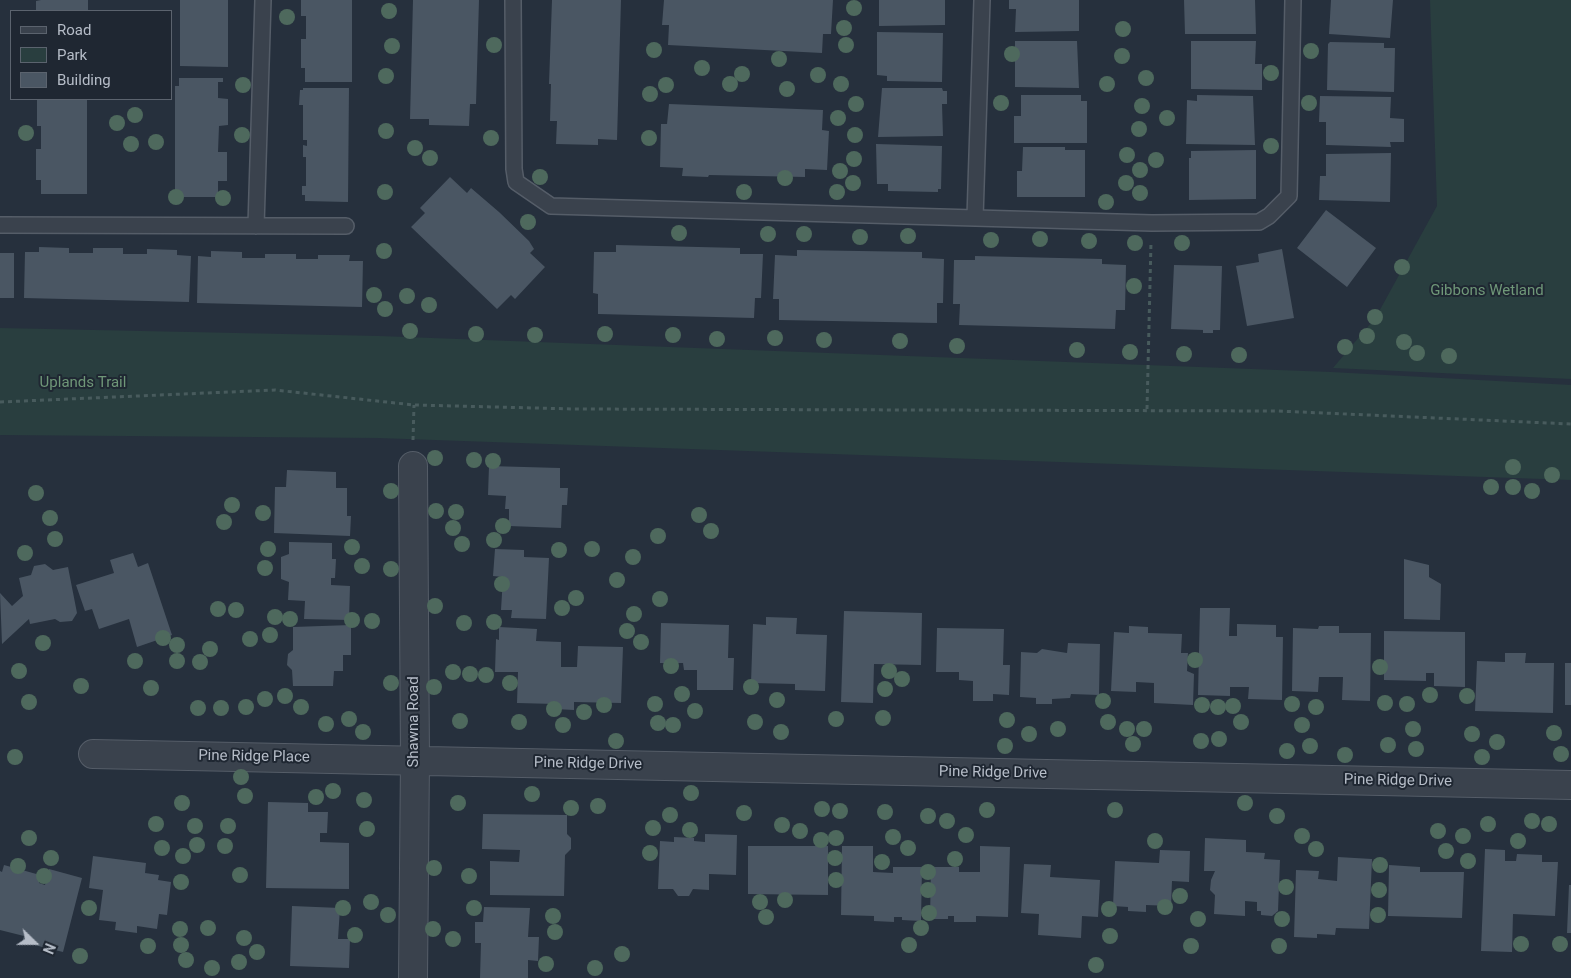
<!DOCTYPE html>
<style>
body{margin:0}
#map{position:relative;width:1571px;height:978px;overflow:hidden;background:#26303d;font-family:Roboto,sans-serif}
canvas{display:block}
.legend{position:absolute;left:10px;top:10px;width:162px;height:90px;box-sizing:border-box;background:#1f2732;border:1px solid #5b636e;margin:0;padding:6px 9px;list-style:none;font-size:15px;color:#b6bdc8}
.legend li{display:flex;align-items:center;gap:10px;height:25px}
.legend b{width:25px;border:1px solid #5b636e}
.north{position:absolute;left:10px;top:918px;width:50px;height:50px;-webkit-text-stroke:4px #1f2732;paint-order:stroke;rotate:112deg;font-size:14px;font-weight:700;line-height:20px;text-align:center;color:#b6bdc8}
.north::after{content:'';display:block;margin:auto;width:18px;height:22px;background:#b6bdc8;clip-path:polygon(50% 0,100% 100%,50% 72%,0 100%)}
</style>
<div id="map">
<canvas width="1571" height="978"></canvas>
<ul class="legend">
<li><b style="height:6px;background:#3a424d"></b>Road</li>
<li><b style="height:14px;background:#293e3f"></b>Park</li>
<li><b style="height:14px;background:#4a5663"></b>Building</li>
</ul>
<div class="north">N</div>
</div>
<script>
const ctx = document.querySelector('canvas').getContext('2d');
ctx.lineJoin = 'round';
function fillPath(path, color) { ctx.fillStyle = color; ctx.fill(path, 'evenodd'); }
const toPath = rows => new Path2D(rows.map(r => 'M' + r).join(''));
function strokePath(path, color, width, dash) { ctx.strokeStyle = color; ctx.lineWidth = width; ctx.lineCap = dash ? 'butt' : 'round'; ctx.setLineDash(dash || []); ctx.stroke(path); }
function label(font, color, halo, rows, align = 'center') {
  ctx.font = font + ' Roboto,sans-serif'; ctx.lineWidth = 4; ctx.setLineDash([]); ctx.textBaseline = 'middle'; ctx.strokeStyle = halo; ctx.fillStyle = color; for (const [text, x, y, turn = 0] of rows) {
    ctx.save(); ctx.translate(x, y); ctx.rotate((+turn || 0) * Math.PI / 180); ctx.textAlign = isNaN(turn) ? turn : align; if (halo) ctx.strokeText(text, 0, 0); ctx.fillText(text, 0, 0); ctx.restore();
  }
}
const green = toPath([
 [1430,0,1571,0,1571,379,1333,368,1376,317,1437,206],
 [0,328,379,336,1331,372,1571,385,1571,480,378,438,0,435]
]);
const building = toPath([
 [41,0,88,0,88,11,36,11,36,1],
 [180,0,228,0,228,67,180,66],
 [301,0,352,0,352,82,305,82,305,68,301,68,301,39,306,39,306,16,301,16],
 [413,0,479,0,476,104,470,104,469,126,429,125,429,119,410,119],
 [552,0,621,0,617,140,598,139,598,145,556,144,557,121,550,121,551,84,549,84],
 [664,0,833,0,831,34,823,34,822,53,668,45,669,25,662,25],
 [879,0,945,0,945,25,879,26],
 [1009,0,1079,0,1079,31,1015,32,1016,9,1009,9],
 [1184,0,1255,0,1256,34,1185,34],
 [1331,0,1393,0,1390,38,1329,34],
 [877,32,943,33,942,82,887,81,887,76,877,75],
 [1015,41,1077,41,1079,88,1015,87],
 [1191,41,1256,41,1255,64,1262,64,1262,90,1191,89],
 [1330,42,1384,43,1384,48,1395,48,1394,92,1327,90,1328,44],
 [179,78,223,78,223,82,218,82,218,98,228,99,228,125,219,126,218,152,227,152,227,181,218,181,218,197,175,197,175,86,179,86],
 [303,88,349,88,348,202,305,201,305,195,302,195,302,186,306,186,306,157,303,157,303,145,307,146,307,140,303,140,303,105,299,105,300,90,303,90],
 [882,88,942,88,943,91,947,91,947,104,942,104,943,136,878,137],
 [1021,95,1081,95,1081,101,1087,101,1087,143,1014,143,1014,116,1021,116],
 [1197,95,1253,96,1255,145,1186,144,1187,100,1197,101],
 [1320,96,1391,97,1390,118,1404,119,1404,142,1390,142,1391,147,1326,145,1326,122,1319,122],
 [37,99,87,99,87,194,41,194,41,180,36,180,36,149,41,149,41,126,37,126],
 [669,104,823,110,822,130,829,131,827,170,805,169,805,177,709,175,708,177,682,176,683,168,660,167,661,124,667,124],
 [876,144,942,146,941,189,938,189,938,192,888,191,888,184,877,184],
 [1023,147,1065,147,1065,150,1085,150,1085,197,1017,197,1017,171,1022,171],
 [1256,150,1256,199,1189,200,1189,158,1191,158,1191,151],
 [1391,153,1390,202,1319,200,1320,176,1326,176,1326,154],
 [450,177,467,193,471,188,499,212,529,241,534,249,530,253,545,267,515,299,511,295,497,309,411,227,425,213,420,208],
 [1326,210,1376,248,1347,287,1297,248],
 [616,245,740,248,740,254,763,254,761,298,755,298,754,318,598,314,598,294,593,293,594,252,616,252],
 [39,247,69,248,69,253,93,253,93,248,123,248,123,254,147,254,147,249,177,250,177,255,191,256,189,302,24,298,25,252,39,252],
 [1282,249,1294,318,1247,326,1236,266,1259,262,1258,254],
 [797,250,922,252,922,258,944,259,943,303,937,303,937,323,779,320,779,299,773,299,775,255,797,256],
 [211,251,242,252,242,258,265,258,265,254,296,254,296,259,318,259,318,255,350,255,349,261,363,261,362,307,197,303,198,256,211,257],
 [0,253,14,253,14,298,0,298],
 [975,256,1102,259,1102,264,1126,265,1125,310,1116,310,1115,329,959,325,960,304,953,304,954,260,975,260],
 [1174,265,1222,266,1220,330,1213,330,1213,333,1203,333,1203,330,1171,329],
 [489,466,560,468,560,488,568,488,567,505,562,505,561,528,509,526,509,509,505,509,506,496,488,495],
 [287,470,336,472,336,488,347,488,347,516,351,516,350,536,274,533,275,487,286,487],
 [289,542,332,543,332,559,336,559,335,578,331,578,331,585,350,586,349,620,304,619,305,601,288,600,289,582,281,579,281,557,289,554],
 [495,549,524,550,524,557,549,558,546,619,511,618,512,610,501,610,503,577,493,576],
 [133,553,138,567,148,563,172,635,137,647,129,619,99,629,92,609,85,611,76,585,114,573,110,560],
 [1404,559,1429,565,1429,577,1441,584,1440,620,1404,619],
 [45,564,53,570,68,567,77,613,72,621,60,622,55,619,30,624,29,619,2,644,0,593,12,606,23,596,19,578,31,575,34,566],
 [1200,608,1230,608,1229,636,1237,636,1237,624,1276,625,1276,637,1283,637,1282,700,1248,699,1249,687,1230,687,1230,696,1198,695],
 [844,611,922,613,921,665,874,664,873,703,841,702],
 [766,617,797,618,796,634,827,635,825,691,795,690,795,684,751,683,753,624,766,625],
 [661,623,729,625,728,658,734,658,733,690,697,690,697,670,684,670,683,663,660,663],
 [351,625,351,655,343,655,343,671,334,671,333,686,293,686,292,670,287,665,288,654,293,650,293,627],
 [1129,626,1148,627,1148,633,1182,634,1181,653,1188,653,1187,671,1194,674,1193,705,1154,703,1154,683,1136,682,1136,692,1111,691,1114,632,1129,633],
 [1319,626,1339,626,1339,633,1371,633,1370,701,1342,700,1343,677,1319,677,1318,692,1292,691,1293,628,1318,629],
 [499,627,537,629,536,641,561,642,561,667,577,667,578,646,623,647,621,703,574,702,574,710,555,709,555,704,517,703,518,672,495,672,496,639,499,640],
 [937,628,1004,629,1003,665,1010,665,1009,695,993,694,993,701,973,701,973,681,959,680,959,672,936,672],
 [1384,631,1465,632,1465,687,1434,686,1434,673,1426,673,1426,681,1384,680],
 [1068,643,1100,644,1099,695,1071,694,1070,698,1052,699,1052,704,1036,704,1036,698,1020,697,1021,652,1037,653,1042,649,1067,653],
 [1505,653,1526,653,1525,663,1554,663,1553,713,1475,711,1477,661,1505,662],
 [1565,663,1571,663,1571,705,1565,705],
 [268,802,308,803,308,812,328,812,327,833,320,833,320,842,349,843,349,889,266,888],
 [483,814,567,815,567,834,571,838,571,849,565,855,564,896,490,895,490,861,519,862,520,850,482,849],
 [705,834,737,835,736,875,709,874,709,890,693,889,689,896,678,896,673,889,658,889,660,841,674,842,674,837,694,838,694,841,705,842],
 [1205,838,1246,840,1246,852,1265,853,1264,859,1280,860,1278,911,1272,916,1261,915,1261,911,1257,911,1257,902,1245,901,1245,916,1214,914,1215,895,1210,890,1211,880,1215,871,1204,871],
 [748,846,828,846,828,895,748,894],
 [842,846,873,846,873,872,893,873,893,867,922,867,921,921,902,920,902,917,894,917,894,922,874,921,874,916,841,915],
 [980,846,1010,847,1008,917,976,916,976,922,954,922,954,916,948,916,948,919,930,919,931,867,959,867,959,872,980,872],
 [1485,849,1505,850,1505,861,1516,861,1517,854,1542,855,1542,862,1558,862,1555,916,1513,914,1512,952,1481,951],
 [1160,850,1190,851,1189,882,1172,881,1171,906,1146,905,1146,912,1128,911,1128,907,1113,906,1115,861,1159,863],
 [93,856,146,863,145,873,159,875,158,880,171,882,167,915,159,914,157,929,137,926,137,933,115,930,116,922,99,920,103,890,89,888],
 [1338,857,1372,859,1369,929,1336,928,1335,935,1317,934,1317,938,1294,937,1296,870,1319,871,1318,879,1337,881],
 [1024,864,1051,865,1050,877,1100,880,1098,917,1082,916,1081,938,1038,935,1039,914,1021,913],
 [4,865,40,875,39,883,45,885,49,869,82,878,63,952,22,942,24,936,0,930,0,871,2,872],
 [1389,865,1420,867,1420,872,1464,872,1462,918,1388,916],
 [1569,885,1571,885,1571,933,1567,933],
 [292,906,340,908,338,939,350,939,349,968,290,966],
 [484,907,530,908,528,937,539,937,538,961,528,960,528,978,480,978,481,943,475,943,475,922,483,922]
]);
const path = toPath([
 [0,402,275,390,414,405,574,409,1278,411,1571,424],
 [1147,409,1151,242],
 [413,440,414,405]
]);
const service = toPath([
 [513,0,514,169,516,182,551,206,1152,223,1259,222,1269,216,1289,196,1293,0],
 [975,218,982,0],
 [0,225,346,226],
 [256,226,263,0]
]);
const minor = toPath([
 [93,754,1571,785],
 [413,978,415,760,413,466]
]);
const trees = [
 [854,8],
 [389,11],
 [287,17],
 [844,28],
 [1123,29],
 [494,45],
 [846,45],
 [392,46],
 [654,50],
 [1311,51],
 [1012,54],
 [1122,56],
 [779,59],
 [702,68],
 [1271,73],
 [742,74],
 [818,75],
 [386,76],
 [1146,78],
 [730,84],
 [841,84],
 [1107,84],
 [243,85],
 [666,85],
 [787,89],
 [650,94],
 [1001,103],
 [1309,103],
 [856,104],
 [1142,106],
 [135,115],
 [838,118],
 [1167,118],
 [117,123],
 [1139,129],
 [386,131],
 [26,133],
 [242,135],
 [855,135],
 [491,138],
 [649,138],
 [156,142],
 [131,144],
 [1271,146],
 [415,148],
 [1127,155],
 [430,158],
 [854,159],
 [1156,160],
 [1140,170],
 [840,171],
 [540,177],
 [785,178],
 [853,183],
 [1126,183],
 [385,192],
 [744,192],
 [837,192],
 [1140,193],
 [176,197],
 [223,198],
 [1106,202],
 [528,222],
 [679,233],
 [768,234],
 [804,234],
 [908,236],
 [860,237],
 [1040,239],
 [991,240],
 [1089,241],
 [1135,243],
 [1182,243],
 [384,251],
 [1402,267],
 [1134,286],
 [374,295],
 [407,296],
 [429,305],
 [385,309],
 [1375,317],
 [410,331],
 [476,334],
 [605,334],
 [535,335],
 [673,335],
 [1367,336],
 [775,338],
 [717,339],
 [824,340],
 [900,341],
 [1404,342],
 [957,346],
 [1345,347],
 [1077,350],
 [1130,352],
 [1417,353],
 [1184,354],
 [1239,355],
 [1449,356],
 [435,458],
 [474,460],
 [493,461],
 [1513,467],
 [1552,475],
 [1491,487],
 [1513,487],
 [391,491],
 [1532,491],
 [36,493],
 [232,505],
 [436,511],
 [456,512],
 [263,513],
 [699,515],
 [50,518],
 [224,522],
 [503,526],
 [453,528],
 [711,531],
 [658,536],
 [55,539],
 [494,540],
 [462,544],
 [352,547],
 [268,549],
 [592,549],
 [559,550],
 [25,553],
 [633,557],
 [362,566],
 [265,568],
 [391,569],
 [617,580],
 [502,584],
 [576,598],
 [660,599],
 [435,606],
 [562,608],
 [218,609],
 [236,610],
 [634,614],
 [275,617],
 [290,619],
 [352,620],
 [372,621],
 [494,622],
 [464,623],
 [627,631],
 [270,635],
 [163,638],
 [250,639],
 [641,642],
 [43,643],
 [177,645],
 [210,649],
 [1195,660],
 [135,661],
 [177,661],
 [200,662],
 [671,666],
 [1380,667],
 [19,671],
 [889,671],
 [453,672],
 [470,674],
 [486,675],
 [902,679],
 [391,683],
 [510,683],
 [81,686],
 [434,687],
 [751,687],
 [151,688],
 [885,689],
 [682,694],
 [1430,695],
 [285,696],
 [1467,696],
 [265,699],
 [777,700],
 [1103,701],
 [29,702],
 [1385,703],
 [655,704],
 [1292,704],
 [1407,704],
 [604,705],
 [1202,705],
 [1233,706],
 [246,707],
 [301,707],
 [1218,707],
 [1316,707],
 [198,708],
 [221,708],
 [554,709],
 [695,711],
 [584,712],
 [883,718],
 [349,719],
 [836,719],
 [1007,720],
 [460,721],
 [519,722],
 [755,722],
 [1108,722],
 [1241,722],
 [658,723],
 [326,724],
 [563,725],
 [673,725],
 [1302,725],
 [1058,729],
 [1127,729],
 [1144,729],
 [1413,729],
 [363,732],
 [781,732],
 [1554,733],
 [1029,734],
 [1472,734],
 [1219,739],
 [616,741],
 [1201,741],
 [1497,742],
 [1133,744],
 [1388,745],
 [1005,746],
 [1310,746],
 [1416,749],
 [1287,751],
 [1561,754],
 [1345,755],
 [15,757],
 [1482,757],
 [241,777],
 [333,791],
 [691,793],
 [532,794],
 [245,796],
 [316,797],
 [364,800],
 [182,803],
 [458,803],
 [1245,803],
 [598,806],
 [571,808],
 [822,809],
 [987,810],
 [1115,810],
 [840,811],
 [885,812],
 [744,813],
 [670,815],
 [928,816],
 [1277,816],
 [947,821],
 [1532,821],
 [156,824],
 [1488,824],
 [1549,824],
 [782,825],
 [195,826],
 [228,826],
 [653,828],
 [367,829],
 [690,830],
 [800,831],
 [1438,831],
 [966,835],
 [1302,836],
 [1463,836],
 [893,837],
 [29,838],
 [836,838],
 [821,840],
 [1155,841],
 [1518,841],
 [197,845],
 [225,846],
 [162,848],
 [908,848],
 [1316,849],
 [1446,851],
 [650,853],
 [183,856],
 [51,858],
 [835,858],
 [955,859],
 [1468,861],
 [882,862],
 [1380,865],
 [18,866],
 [434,868],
 [928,872],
 [240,875],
 [44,876],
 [469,876],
 [836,880],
 [181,882],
 [1286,887],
 [928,890],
 [1379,890],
 [1180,896],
 [785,900],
 [371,902],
 [760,902],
 [1165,907],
 [89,908],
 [343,908],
 [474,908],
 [1109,909],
 [929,913],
 [388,915],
 [1378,915],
 [553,916],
 [766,917],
 [1198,919],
 [1282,919],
 [208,928],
 [921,928],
 [180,929],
 [433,929],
 [555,932],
 [355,935],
 [1110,936],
 [244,938],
 [453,939],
 [1521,944],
 [1560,944],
 [181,945],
 [909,945],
 [148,946],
 [1191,946],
 [1279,946],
 [257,952],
 [622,954],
 [80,956],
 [186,960],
 [239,962],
 [546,964],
 [1096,965],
 [212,968],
 [595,968]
];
const parkNames = [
 ["Gibbons Wetland",1487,291],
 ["Uplands Trail",83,383]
];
const streetNames = [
 ["Shawna Road",414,722,-90],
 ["Pine Ridge Place",254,757,1],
 ["Pine Ridge Drive",588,764,1],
 ["Pine Ridge Drive",993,773,1],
 ["Pine Ridge Drive",1398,781,1]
];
fillPath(green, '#293e3f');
fillPath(building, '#4a5663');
strokePath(service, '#555d68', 18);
strokePath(minor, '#555d68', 30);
strokePath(path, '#485b5d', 3, [4, 4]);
strokePath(service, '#3a424d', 15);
strokePath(minor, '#3a424d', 28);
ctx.fillStyle = '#4e695d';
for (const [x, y] of trees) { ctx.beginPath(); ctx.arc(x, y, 8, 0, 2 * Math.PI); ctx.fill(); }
label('15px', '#6f9778', '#1f2732', parkNames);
label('15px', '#b6bdc8', '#1f2732', streetNames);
</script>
